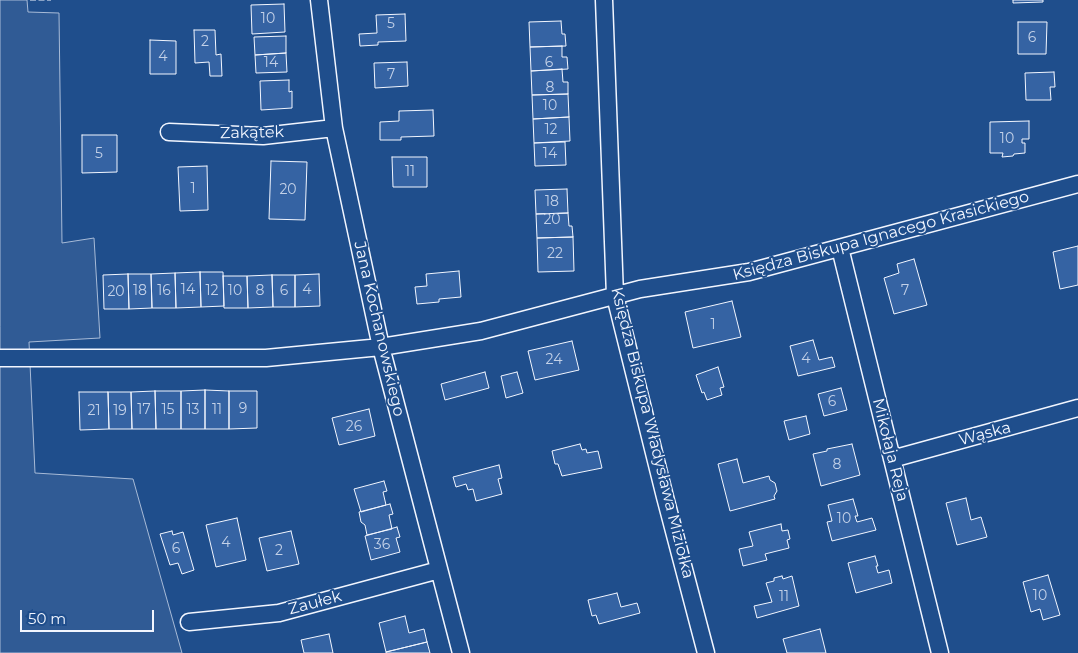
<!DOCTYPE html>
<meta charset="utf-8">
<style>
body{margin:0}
#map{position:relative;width:1078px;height:653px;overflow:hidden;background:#1f4e8c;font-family:Montserrat,sans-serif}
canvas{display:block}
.scale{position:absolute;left:20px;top:610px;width:134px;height:22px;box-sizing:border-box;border:2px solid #f2f6ff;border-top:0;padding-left:6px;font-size:15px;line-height:18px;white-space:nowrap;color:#f2f6ff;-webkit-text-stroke:4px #1f4e8c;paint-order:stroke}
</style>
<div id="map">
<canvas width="1078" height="653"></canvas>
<div class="scale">50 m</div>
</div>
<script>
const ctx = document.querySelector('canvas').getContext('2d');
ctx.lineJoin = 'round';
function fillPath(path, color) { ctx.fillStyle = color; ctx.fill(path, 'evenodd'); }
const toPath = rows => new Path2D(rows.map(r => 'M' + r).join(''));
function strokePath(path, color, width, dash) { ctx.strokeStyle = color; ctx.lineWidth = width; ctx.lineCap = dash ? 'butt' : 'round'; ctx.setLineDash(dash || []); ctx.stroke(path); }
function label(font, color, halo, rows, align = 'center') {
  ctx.font = font + ' Montserrat,sans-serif'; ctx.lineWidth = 4; ctx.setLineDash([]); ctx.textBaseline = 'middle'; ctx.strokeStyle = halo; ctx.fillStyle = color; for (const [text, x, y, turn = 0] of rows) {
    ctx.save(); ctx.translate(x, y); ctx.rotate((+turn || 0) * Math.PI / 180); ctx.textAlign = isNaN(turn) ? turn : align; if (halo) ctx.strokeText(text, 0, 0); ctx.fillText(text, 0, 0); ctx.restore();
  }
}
const green = toPath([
 [0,0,27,0,28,12,59,13,62,243,94,238,100,338,29,342,35,473,133,479,182,653,0,653,0,0]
]);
const building = toPath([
 [1013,0,1043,0,1043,2,1013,3,1013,0],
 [284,4,285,32,252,34,251,5,284,4],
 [405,14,406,41,378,42,378,45,360,46,359,34,377,33,376,15,405,14],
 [561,21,562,34,565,34,566,46,530,47,529,22,561,21],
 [1018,22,1047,22,1046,54,1018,54,1018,22],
 [194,30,215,30,216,55,221,54,222,76,210,76,209,62,195,63,194,30],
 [286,36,286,53,255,55,254,37,286,36],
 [150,40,176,41,176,74,150,74,150,40],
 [562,46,562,57,567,57,568,69,531,71,530,47,562,46],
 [286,53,287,72,256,73,255,55,286,53],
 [407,62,408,86,375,88,374,63,407,62],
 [562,69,563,82,568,82,568,94,532,95,531,71,562,69],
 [1054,72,1055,87,1050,87,1051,100,1026,100,1025,73,1054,72],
 [289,80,289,92,292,91,292,108,261,110,260,81,289,80],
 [568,94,569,117,533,119,532,95,568,94],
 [433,110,434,136,401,137,401,140,380,140,380,122,399,121,399,111,433,110],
 [569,117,570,141,534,143,533,119,569,117],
 [1029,121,1029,139,1022,139,1022,143,1025,143,1025,153,1014,154,1013,156,1002,157,1003,153,990,153,990,122,1029,121],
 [82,135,117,135,117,172,82,173,82,135],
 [565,142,566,165,535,166,534,143,565,142],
 [392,157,427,157,427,187,393,187,392,157],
 [271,161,307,162,305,220,269,219,271,161],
 [207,166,208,210,180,211,178,167,207,166],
 [567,189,568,213,536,214,535,190,567,189],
 [568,213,569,226,572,226,573,237,537,238,536,214,568,213],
 [573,237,574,271,538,272,537,238,573,237],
 [1078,246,1078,285,1060,289,1053,252,1078,246],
 [914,259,927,305,894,314,884,278,899,273,897,264,914,259],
 [459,271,461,297,439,299,439,302,417,304,415,287,427,286,426,274,459,271],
 [200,272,223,272,224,306,201,307,200,272],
 [200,272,201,307,176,308,175,273,200,272],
 [175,273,176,308,152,308,151,274,175,273],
 [128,274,151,274,152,308,129,309,128,274],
 [128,274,129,309,104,309,103,275,128,274],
 [319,274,320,306,295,307,295,275,319,274],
 [272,275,295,275,295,307,273,307,272,275],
 [272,275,273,307,248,308,247,276,272,275],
 [223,276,247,276,248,308,224,308,223,276],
 [732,301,741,337,693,348,685,312,732,301],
 [813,340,819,360,832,357,835,367,798,376,790,346,813,340],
 [572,341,579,370,535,380,528,351,572,341],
 [718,367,724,387,720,388,722,395,707,400,704,392,702,393,696,375,718,367],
 [485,372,489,388,445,400,441,384,485,372],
 [517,372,523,393,506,398,501,376,517,372],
 [841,388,847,410,824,416,818,394,841,388],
 [205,390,229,391,229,429,205,429,205,390],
 [205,390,205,429,181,429,181,391,205,390],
 [155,391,181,391,181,429,156,429,155,391],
 [155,391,156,429,132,429,131,392,155,391],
 [229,391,257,391,257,428,229,429,229,391],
 [79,392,108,392,109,429,80,430,79,392],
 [108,392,131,392,132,429,109,429,108,392],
 [369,409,375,436,339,445,332,418,369,409],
 [806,416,810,434,789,440,784,421,806,416],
 [580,444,582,450,586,449,587,453,598,451,602,468,562,476,558,464,555,464,552,451,580,444],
 [852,444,860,475,821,486,813,454,827,451,827,449,852,444],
 [737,459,743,483,769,476,770,480,775,483,777,491,774,496,775,499,730,511,718,464,737,459],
 [499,465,502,478,498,479,502,494,476,501,473,489,468,490,466,484,456,487,453,477,499,465],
 [384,481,387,491,383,492,386,505,361,512,354,489,384,481],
 [966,498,971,520,981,517,987,537,957,545,946,503,966,498],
 [853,499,858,516,855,516,857,522,872,518,876,530,832,541,827,522,832,521,828,505,853,499],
 [390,504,393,514,389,515,392,529,367,535,365,525,361,522,359,512,390,504],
 [237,518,246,560,216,567,206,525,237,518],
 [781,524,782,531,788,530,790,539,787,540,789,548,765,554,767,560,743,566,739,549,753,546,749,532,781,524],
 [397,527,400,537,396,538,400,552,371,560,365,536,397,527],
 [172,531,173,535,183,532,194,570,182,574,178,563,170,565,160,534,172,531],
 [291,531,299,564,267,571,259,538,291,531],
 [875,556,878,566,876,566,878,573,889,570,892,583,856,593,848,563,875,556],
 [1048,575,1060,615,1043,620,1040,609,1031,612,1023,582,1048,575],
 [782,576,783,579,792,576,799,606,757,618,754,606,772,602,766,583,774,581,774,578,782,576],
 [617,593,621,607,637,603,640,613,599,624,596,615,592,616,588,600,617,593],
 [405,616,409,633,424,629,427,642,386,652,379,623,405,616],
 [820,629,826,653,787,653,783,639,820,629],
 [329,634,333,653,304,653,301,640,329,634],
 [427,642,430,653,386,653,386,652,427,642]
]);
const minor = toPath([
 [319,0,334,128,381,347,461,653],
 [604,0,615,296,665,497,706,653],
 [169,132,263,136,334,128],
 [840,248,940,653],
 [0,358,266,358,381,347,481,331,640,289,749,272,1078,184],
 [892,459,1078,408],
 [189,622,279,613,439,570]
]);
const fence = toPath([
 [30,0,51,0]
]);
const numberNames = [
 ["10",268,19],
 ["5",391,24],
 ["6",1032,38],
 ["2",205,42],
 ["4",163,57],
 ["14",271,63],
 ["6",549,63],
 ["7",391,75],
 ["8",550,88],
 ["10",550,106],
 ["12",551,130],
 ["10",1007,139],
 ["5",99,154],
 ["14",550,154],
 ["11",410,172],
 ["1",193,189],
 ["20",288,190],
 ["18",552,202],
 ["20",552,220],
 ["22",555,254],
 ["14",188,290],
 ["4",307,290],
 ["18",140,291],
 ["16",164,291],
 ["12",212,291],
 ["10",235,291],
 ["8",260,291],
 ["6",284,291],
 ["7",905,291],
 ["20",116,292],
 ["1",713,325],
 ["4",806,359],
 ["24",554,360],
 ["6",832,402],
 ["9",243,409],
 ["17",144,410],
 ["15",168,410],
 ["13",193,410],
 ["11",217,410],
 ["21",94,411],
 ["19",120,411],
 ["26",354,427],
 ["8",837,465],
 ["10",844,519],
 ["4",226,543],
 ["36",382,545],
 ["6",176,549],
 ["2",279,551],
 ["10",1040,596],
 ["11",784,597]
];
const streetNames = [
 ["Zakątek",252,133,-1],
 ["Księdza Biskupa Ignacego Krasickiego",881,236,-15],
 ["Jana Kochanowskiego",379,329,77],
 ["Księdza Biskupa Władysława Miziołka",652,433,76],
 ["Wąska",985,434,-15],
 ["Mikołaja Reja",890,450,76],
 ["Zaułek",315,603,-15]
];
fillPath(green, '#305b95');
strokePath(green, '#a8bbd7', 1);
fillPath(building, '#3563a3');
strokePath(building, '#f2f6ff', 1);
strokePath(minor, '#f2f6ff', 19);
strokePath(minor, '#1f4e8c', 16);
strokePath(fence, '#f2f6ff', 1, [6, 2.5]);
label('14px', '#c3d1e8', null, numberNames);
label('16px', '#f2f6ff', '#1f4e8c', streetNames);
</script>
